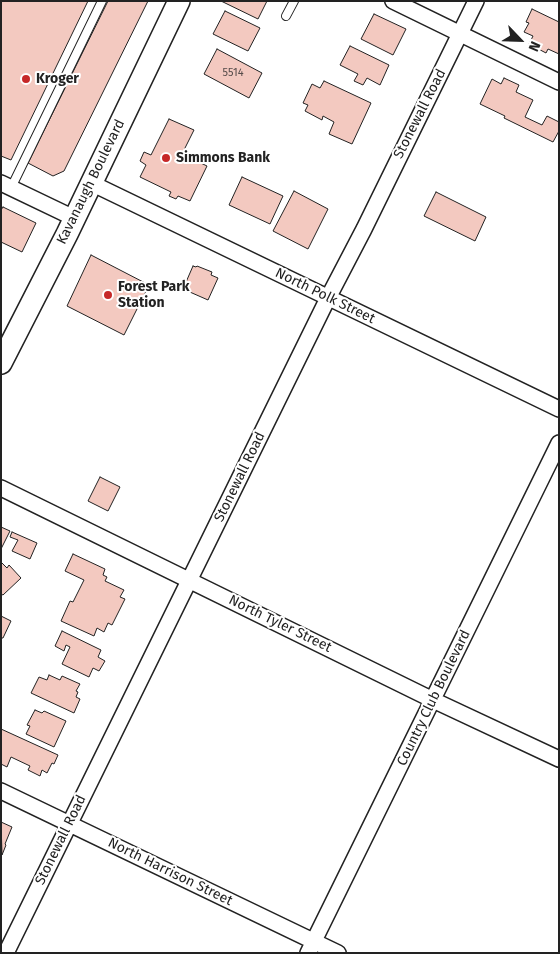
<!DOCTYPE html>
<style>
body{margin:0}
#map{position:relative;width:560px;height:954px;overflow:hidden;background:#fff;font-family:"Fira Sans",sans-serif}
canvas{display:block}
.frame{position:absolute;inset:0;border:2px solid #222;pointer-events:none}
.north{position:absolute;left:495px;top:15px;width:50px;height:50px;-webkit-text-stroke:4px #fff;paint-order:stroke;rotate:114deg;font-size:14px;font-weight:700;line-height:20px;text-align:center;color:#222}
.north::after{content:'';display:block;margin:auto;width:18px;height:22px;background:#222;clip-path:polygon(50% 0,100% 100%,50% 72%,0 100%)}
</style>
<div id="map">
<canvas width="560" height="954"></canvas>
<div class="frame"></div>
<div class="north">N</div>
</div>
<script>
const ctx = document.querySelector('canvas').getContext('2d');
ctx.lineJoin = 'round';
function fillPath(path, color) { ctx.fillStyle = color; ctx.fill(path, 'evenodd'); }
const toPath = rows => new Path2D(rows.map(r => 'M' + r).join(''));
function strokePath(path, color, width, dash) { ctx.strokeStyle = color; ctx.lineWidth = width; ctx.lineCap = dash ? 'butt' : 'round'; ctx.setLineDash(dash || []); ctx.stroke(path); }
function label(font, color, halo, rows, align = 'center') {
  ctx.font = font + ' "Fira Sans",sans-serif'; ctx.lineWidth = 4; ctx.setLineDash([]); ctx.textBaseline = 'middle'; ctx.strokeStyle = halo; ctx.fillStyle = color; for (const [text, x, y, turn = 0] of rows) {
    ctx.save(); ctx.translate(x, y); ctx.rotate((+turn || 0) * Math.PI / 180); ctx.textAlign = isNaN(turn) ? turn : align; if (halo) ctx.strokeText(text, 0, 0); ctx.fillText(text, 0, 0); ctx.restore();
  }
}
const building = toPath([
 [1,1,88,1,11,160,1,156,1,1],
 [108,1,148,1,64,171,53,176,28,163,108,1],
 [221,1,267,1,258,19,221,1],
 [532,9,559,22,559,54,548,49,546,53,529,44,533,36,524,32,529,23,526,22,532,9],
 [225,11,260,28,248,51,213,34,225,11],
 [374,14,406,29,393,55,361,39,374,14],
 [350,46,389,65,380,85,367,78,363,85,354,81,358,74,340,65,350,46],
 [217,49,262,73,249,98,204,74,217,49],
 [504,78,519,85,516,92,533,100,525,117,542,125,547,116,559,122,559,131,553,142,504,118,505,116,480,104,492,79,501,84,504,78],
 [324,81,371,103,352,144,329,134,334,122,323,116,322,120,305,111,308,105,303,103,312,84,320,88,324,81],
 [169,119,194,130,182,154,207,166,190,201,178,196,176,199,169,196,171,192,140,177,146,165,140,161,144,152,151,155,169,119],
 [242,177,283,196,270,224,229,205,242,177],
 [294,191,328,209,308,249,273,231,294,191],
 [436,192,486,217,475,241,424,216,436,192],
 [3,207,36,223,22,252,1,242,1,210,3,207],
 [91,255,149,285,124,335,67,306,91,255],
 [193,266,196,267,197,266,212,272,211,275,218,278,208,300,183,289,193,266],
 [100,477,120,487,108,511,88,501,100,477],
 [1,527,10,531,1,549,1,527],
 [12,532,37,543,30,559,12,551,18,540,10,537,12,532],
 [73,554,105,569,103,575,107,577,105,581,124,590,120,597,125,599,112,625,108,623,104,632,97,628,94,636,61,621,70,601,73,602,84,580,65,571,73,554],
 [1,562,7,568,9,565,21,578,3,595,1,594,1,562],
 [1,616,11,621,3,638,1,638,1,616],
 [62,631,101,650,98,657,105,661,99,671,93,668,89,677,62,664,70,647,66,645,64,651,55,646,62,631],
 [49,675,60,680,62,676,80,684,76,691,78,692,76,697,80,699,74,713,31,693,39,677,47,680,49,675],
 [35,710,42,713,44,711,66,721,54,747,26,734,30,726,27,725,35,710],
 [1,729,58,755,54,764,52,763,47,773,42,770,40,776,28,770,30,766,11,757,7,767,1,764,1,729],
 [1,822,12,827,5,844,6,845,2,855,1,822]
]);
const lane = toPath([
 [286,16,294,1],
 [11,188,102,1]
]);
const street = toPath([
 [393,1,559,82],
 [1,183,74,218],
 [91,183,559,409],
 [1,488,433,700,559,759],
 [1,791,338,953],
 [6,953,328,298,364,229,476,1],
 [308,953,559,443]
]);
const secondary = toPath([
 [1,363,67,234,179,1]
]);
const markers = [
 [26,79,5,"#c62828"],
 [166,158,5,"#c62828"],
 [108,295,5,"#c62828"]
];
const numberNames = [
 ["5514",233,73]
];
const poiNames = [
 ["Kroger",36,79],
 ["Simmons Bank",176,158],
 ["Forest Park",118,287],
 ["Station",118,303]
];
const streetNames = [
 ["Stonewall Road",420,114,-63],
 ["Kavanaugh Boulevard",91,182,-64],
 ["North Polk Street",325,296,26],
 ["Stonewall Road",240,477,-64],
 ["North Tyler Street",280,624,26],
 ["Country Club Boulevard",434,698,-64],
 ["Stonewall Road",61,840,-64],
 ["North Harrison Street",170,872,26]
];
fillPath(building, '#f3c9c0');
strokePath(building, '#222', 1);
strokePath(lane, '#222', 10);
strokePath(street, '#222', 18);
strokePath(secondary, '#222', 24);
strokePath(lane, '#fff', 8);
strokePath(street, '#fff', 15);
strokePath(secondary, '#fff', 21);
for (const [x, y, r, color] of markers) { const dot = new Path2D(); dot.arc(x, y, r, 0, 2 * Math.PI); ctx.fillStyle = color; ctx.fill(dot); strokePath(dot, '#fff', 2); }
label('11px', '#564c4a', null, numberNames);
label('bold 14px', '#222', '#fff', poiNames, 'left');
label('14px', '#222', '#fff', streetNames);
</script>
